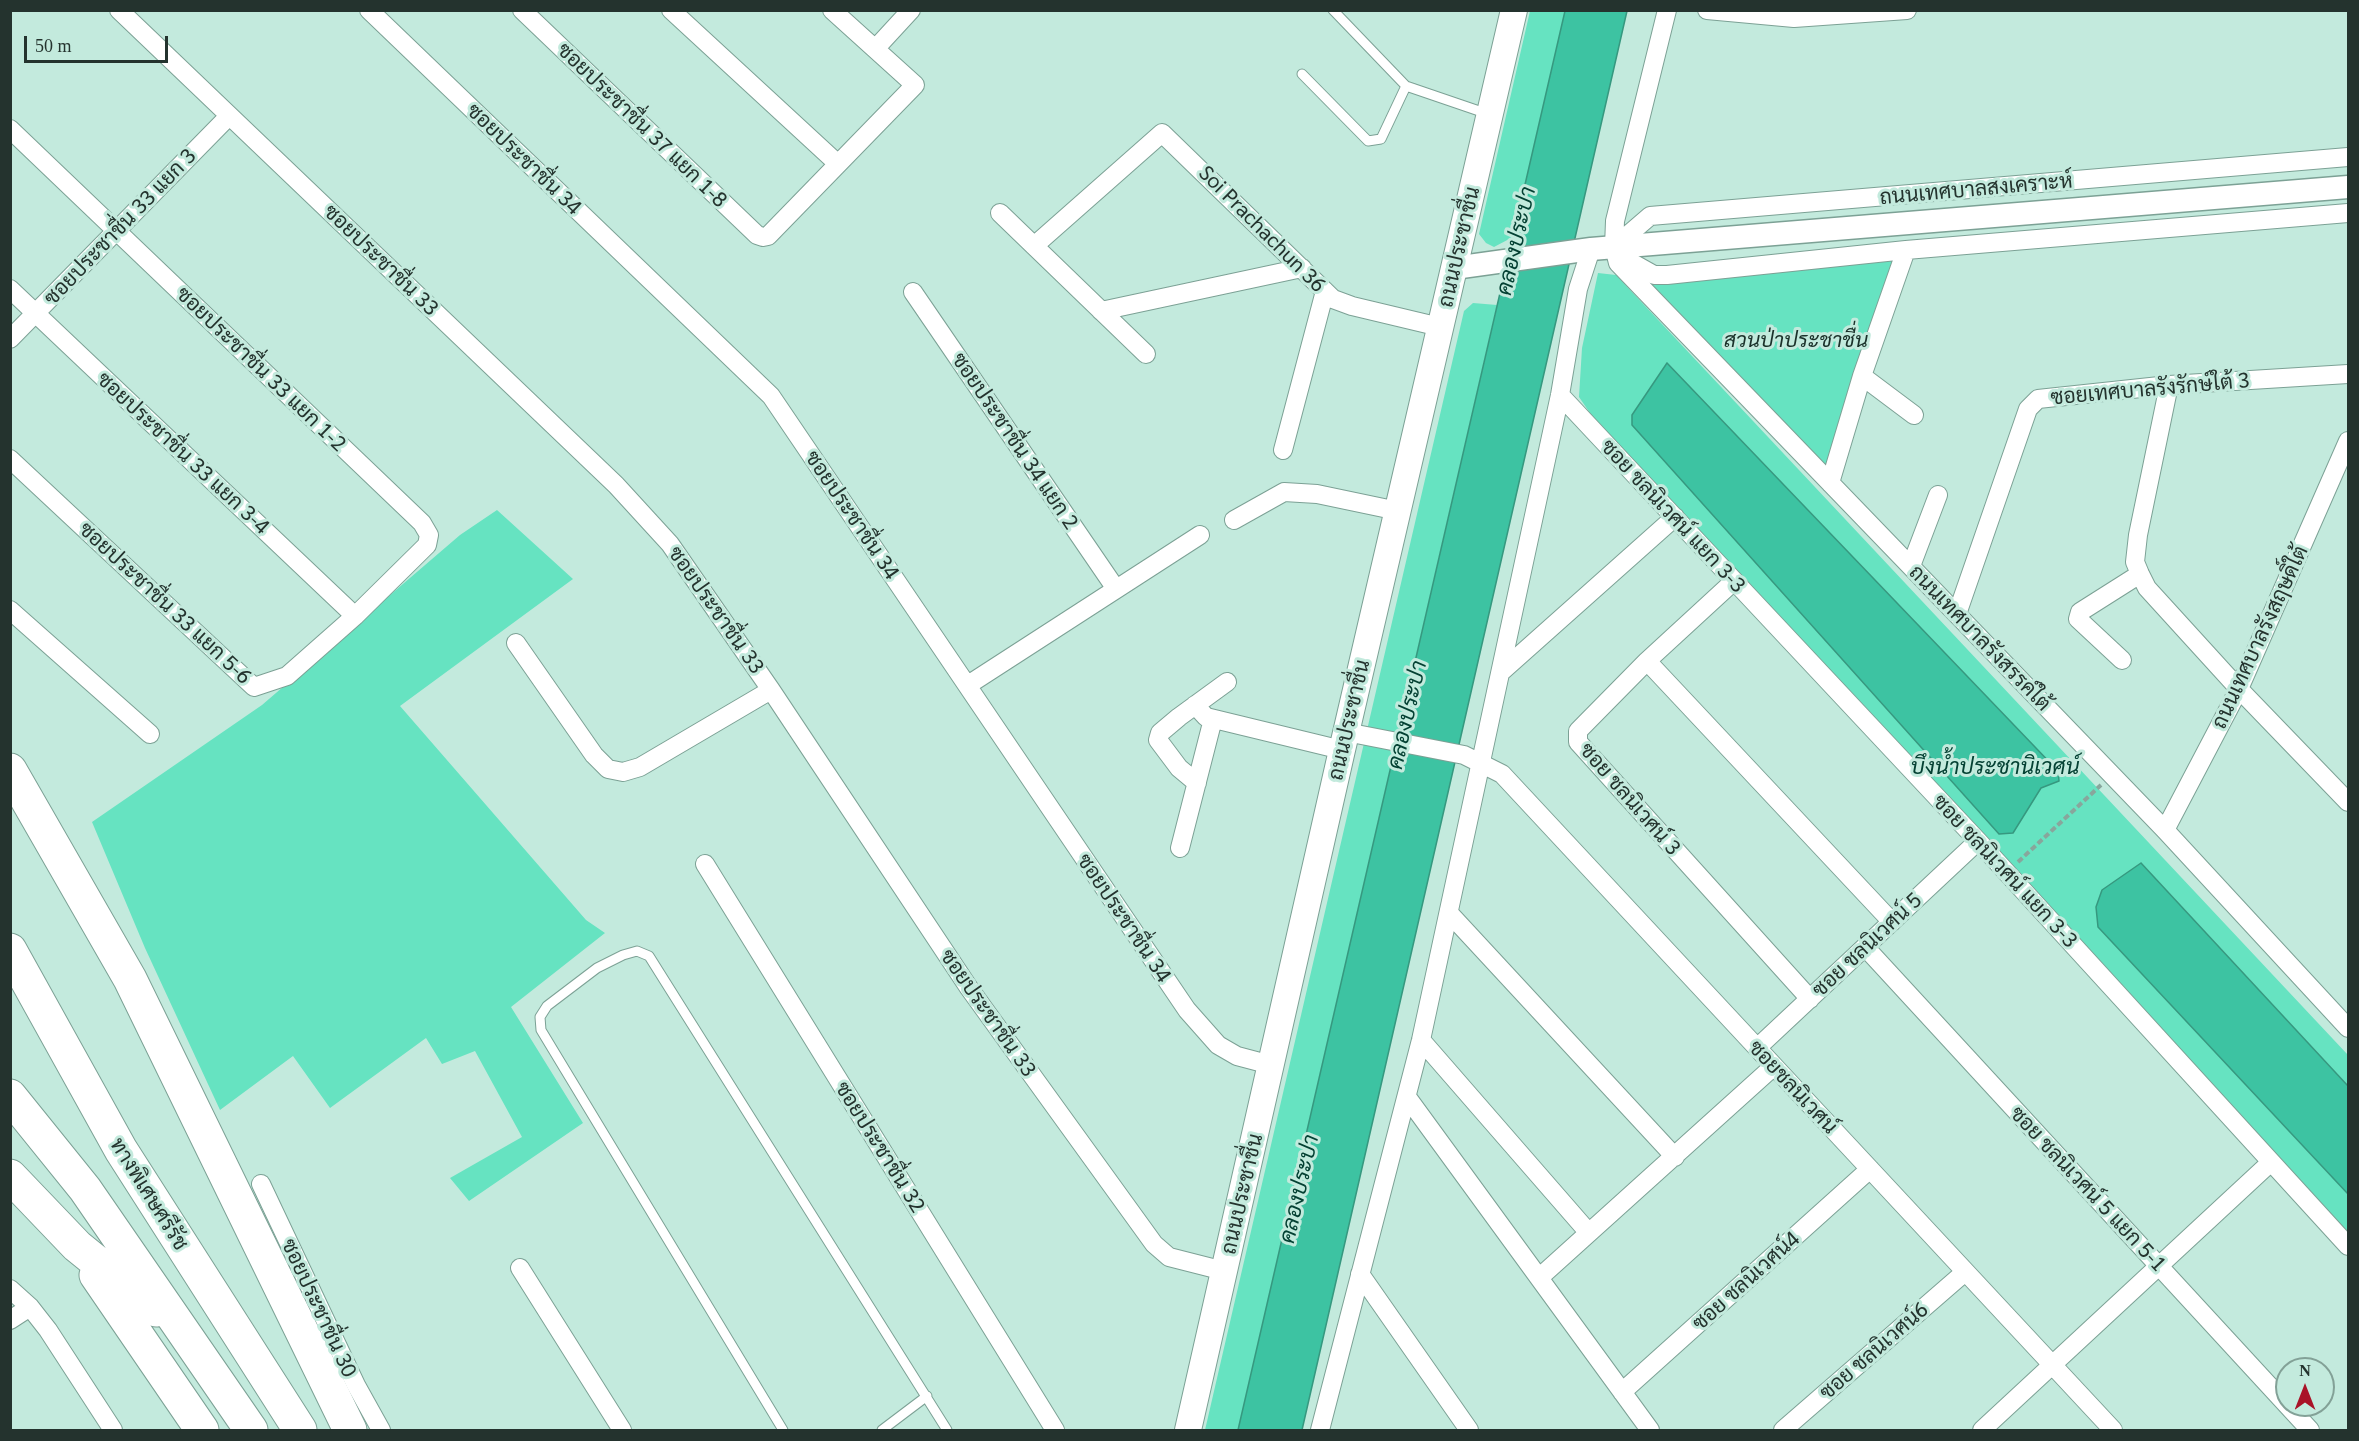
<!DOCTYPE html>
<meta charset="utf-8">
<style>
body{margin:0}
#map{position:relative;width:2359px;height:1441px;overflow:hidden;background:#c3eadd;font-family:Georgia,serif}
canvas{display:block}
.frame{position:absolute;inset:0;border:12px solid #24332e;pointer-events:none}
.north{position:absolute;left:2275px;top:1357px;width:60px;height:60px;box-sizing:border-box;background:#c3eadd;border:2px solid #83a197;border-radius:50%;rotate:0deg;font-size:16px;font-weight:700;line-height:24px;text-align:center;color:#24332e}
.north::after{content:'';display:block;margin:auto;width:21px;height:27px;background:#a91327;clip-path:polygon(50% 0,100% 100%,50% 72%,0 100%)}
.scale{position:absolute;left:24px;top:36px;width:144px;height:27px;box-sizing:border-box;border:3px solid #24332e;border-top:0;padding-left:8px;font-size:18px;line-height:21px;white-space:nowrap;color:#24332e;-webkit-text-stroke:4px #c3eadd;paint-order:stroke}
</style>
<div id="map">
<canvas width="2359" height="1441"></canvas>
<div class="frame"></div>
<div class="north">N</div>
<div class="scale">50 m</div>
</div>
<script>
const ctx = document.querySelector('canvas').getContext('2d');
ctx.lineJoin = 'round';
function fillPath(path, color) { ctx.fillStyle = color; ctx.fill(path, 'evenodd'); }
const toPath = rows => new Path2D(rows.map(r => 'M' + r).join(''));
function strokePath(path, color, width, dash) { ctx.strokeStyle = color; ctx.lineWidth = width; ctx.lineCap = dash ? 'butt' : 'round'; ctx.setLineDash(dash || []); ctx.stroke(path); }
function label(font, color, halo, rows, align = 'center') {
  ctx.font = font + ' Georgia,Sarabun,serif'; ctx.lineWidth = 6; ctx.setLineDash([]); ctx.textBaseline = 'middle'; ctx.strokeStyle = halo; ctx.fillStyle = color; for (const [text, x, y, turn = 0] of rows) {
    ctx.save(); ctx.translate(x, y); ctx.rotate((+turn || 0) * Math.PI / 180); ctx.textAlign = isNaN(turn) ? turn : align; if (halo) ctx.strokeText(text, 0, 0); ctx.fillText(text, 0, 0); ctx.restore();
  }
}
const green = toPath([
 [1530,11,1565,11,1513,237,1494,247,1486,243,1479,234],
 [1892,261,1828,474,1648,285],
 [1598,273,1616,275,2348,1055,2348,1086,2141,863,2098,927,2348,1194,2348,1234,1605,435,1579,397,1582,348],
 [1667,363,2058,771,2059,781,2041,788,1999,834,1632,425,1632,415],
 [1473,303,1497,305,1238,1430,1205,1430,1464,311],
 [497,510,573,579,400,706,586,920,605,933,511,1007,583,1123,469,1201,450,1178,522,1137,475,1051,442,1064,426,1038,330,1108,293,1056,220,1110,145,948,92,822,262,705,460,535]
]);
const water = toPath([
 [1565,11,1627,11,1302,1430,1238,1430,1565,11],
 [1667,363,2058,771,2059,781,2041,788,2013,833,1999,834,1632,425,1632,415,1667,363],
 [2141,863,2348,1086,2348,1194,2098,927,2096,907,2102,890,2141,863]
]);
const path = toPath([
 [2018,862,2101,785]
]);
const service = toPath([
 [1333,10,1406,86,1488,114],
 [1302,74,1368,141,1381,139,1406,86],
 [783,1430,541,1030,540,1017,547,1006,597,968,623,955,637,951,649,956,947,1430],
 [882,1430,927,1396]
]);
const minor = toPath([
 [119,10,616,485,670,544,771,690,969,988,1154,1244,1169,1257,1224,1271],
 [369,10,771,396,1187,1010,1218,1045,1237,1056,1271,1065],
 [522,10,757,235,763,237,768,236,915,85,832,10],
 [671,10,838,164],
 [1667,10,1615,221,1614,247,1618,263,2165,830,2348,1028],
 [1707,10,1794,18,1907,10],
 [876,48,911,10],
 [10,129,422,523,429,535,427,545,355,616,287,676,254,687,10,459],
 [1000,213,1146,354],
 [1034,246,1162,133,1333,299,1352,306,1440,327],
 [1614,247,1650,216,2348,157],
 [1618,251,1629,261,1654,275,1667,275,1906,250,2348,213],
 [10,289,355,616],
 [913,292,1116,589],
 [1101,311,1302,268],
 [10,339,229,116],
 [1862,376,1914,415],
 [2169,385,2138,535,2135,562,2140,574,2147,588,2239,689,2348,802],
 [1560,395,1978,841,2348,1246],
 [1283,450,1325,291],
 [1830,483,1862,376,1906,250],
 [1234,520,1284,492,1317,494,1398,511],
 [1911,566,1938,495],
 [1734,581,1647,661,1578,731,1578,742,1810,999],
 [10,610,150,734],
 [1957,614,2028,409,2038,399,2169,385,2348,374],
 [516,643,594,755,608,769,623,772,640,767,771,690],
 [2122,660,2078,619,2080,612,2140,574],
 [1647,661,1892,922],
 [1501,672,1675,517],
 [968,685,1200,535],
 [1195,705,1206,717,1342,750],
 [1346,732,1464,755,1502,774,2113,1430],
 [1197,783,1179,768,1158,740,1160,733,1179,717,1227,682],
 [2165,830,2239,689,2348,441],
 [1180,848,1213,719],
 [705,864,1055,1430],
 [1449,913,1675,1157],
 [1866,948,2310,1430],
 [1421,1040,1589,1233],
 [1757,1048,1978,841],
 [1407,1097,1650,1430],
 [261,1184,356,1385,381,1430],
 [520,1268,622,1430],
 [1360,1274,1469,1430],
 [1540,1277,1774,1066],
 [10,1289,30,1307,48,1330,113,1430],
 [10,1320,30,1307],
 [1622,1392,1870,1169],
 [1320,1430,1421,1040,1560,395,1578,289,1591,249],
 [1783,1430,1965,1272],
 [1982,1430,2271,1162]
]);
const tertiary = toPath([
 [1454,268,1591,249,2348,187]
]);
const secondary = toPath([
 [1188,1430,1342,750,1514,10]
]);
const motorway = toPath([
 [10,770,130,979,350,1430],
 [10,950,121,1150,300,1430],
 [10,1096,85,1189,251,1430],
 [10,1176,77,1246,156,1310],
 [96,1275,202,1430]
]);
const streetNames = [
 ["ซอยประชาชื่น 37 แยก 1-8",642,125,44],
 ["ซอยประชาชื่น 34",524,159,44],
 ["ถนนเทศบาลสงเคราะห์",1976,189,-5],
 ["ซอยประชาชื่น 33 แยก 3",120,227,-46],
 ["Soi Prachachun 36",1262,229,45],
 ["ถนนประชาชื่น",1459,247,-77],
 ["ซอยประชาชื่น 33",381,260,44],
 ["ซอยประชาชื่น 33 แยก 1-2",261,369,44],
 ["ซอยเทศบาลรังรักษ์ใต้ 3",2150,389,-5],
 ["ซอยประชาชื่น 34 แยก 2",1015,441,56],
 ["ซอยประชาชื่น 33 แยก 3-4",183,453,43],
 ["ซอยประชาชื่น 34",852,515,56],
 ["ซอย ชลนิเวศน์ แยก 3-3",1673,516,47],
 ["ซอยประชาชื่น 33 แยก 5-6",165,603,43],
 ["ซอยประชาชื่น 33",716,610,55],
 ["ถนนเทศบาลรังสฤษดิ์ใต้",2260,637,-65],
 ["ถนนเทศบาลรังสรรค์ใต้",1980,638,46],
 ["ถนนประชาชื่น",1349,720,-77],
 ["ซอย ชลนิเวศน์ 3",1630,799,49],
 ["ซอย ชลนิเวศน์ แยก 3-3",2005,871,47],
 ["ซอยประชาชื่น 34",1124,918,56],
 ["ซอย ชลนิเวศน์ 5",1867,945,-43],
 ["ซอยประชาชื่น 33",988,1013,55],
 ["ซอยชลนิเวศน์",1793,1087,47],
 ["ซอยประชาชื่น 32",880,1147,58],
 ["ซอย ชลนิเวศน์ 5 แยก 5-1",2088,1189,47],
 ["ทางพิเศษศรีรัช",149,1194,58],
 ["ถนนประชาชื่น",1242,1194,-77],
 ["ซอย ชลนิเวศน์4",1746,1281,-42],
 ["ซอยประชาชื่น 30",319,1308,65],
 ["ซอย ชลนิเวศน์6",1874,1351,-41]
];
const parkNames = [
 ["สวนป่าประชาชื่น",1796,340]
];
const waterNames = [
 ["คลองประปา",1516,241,-77],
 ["คลองประปา",1407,715,-77],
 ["บึงน้ำประชานิเวศน์",1995,767],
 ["คลองประปา",1299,1189,-77]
];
fillPath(green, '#66e3c1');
fillPath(water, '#3dc3a2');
strokePath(water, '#36987f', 1.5);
strokePath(service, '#7ca195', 11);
strokePath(minor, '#7ca195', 20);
strokePath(tertiary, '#7ca195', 25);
strokePath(secondary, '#7ca195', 28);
strokePath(motorway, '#7ca195', 35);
strokePath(path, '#88a69c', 4, [6, 3]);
strokePath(service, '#fff', 9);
strokePath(minor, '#fff', 18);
strokePath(tertiary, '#fff', 22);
strokePath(secondary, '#fff', 26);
strokePath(motorway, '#fff', 33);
label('21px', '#24332e', '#c3eadd', streetNames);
label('italic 21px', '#1a312a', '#c3eadd', parkNames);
label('italic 22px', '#044133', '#c3eadd', waterNames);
</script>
